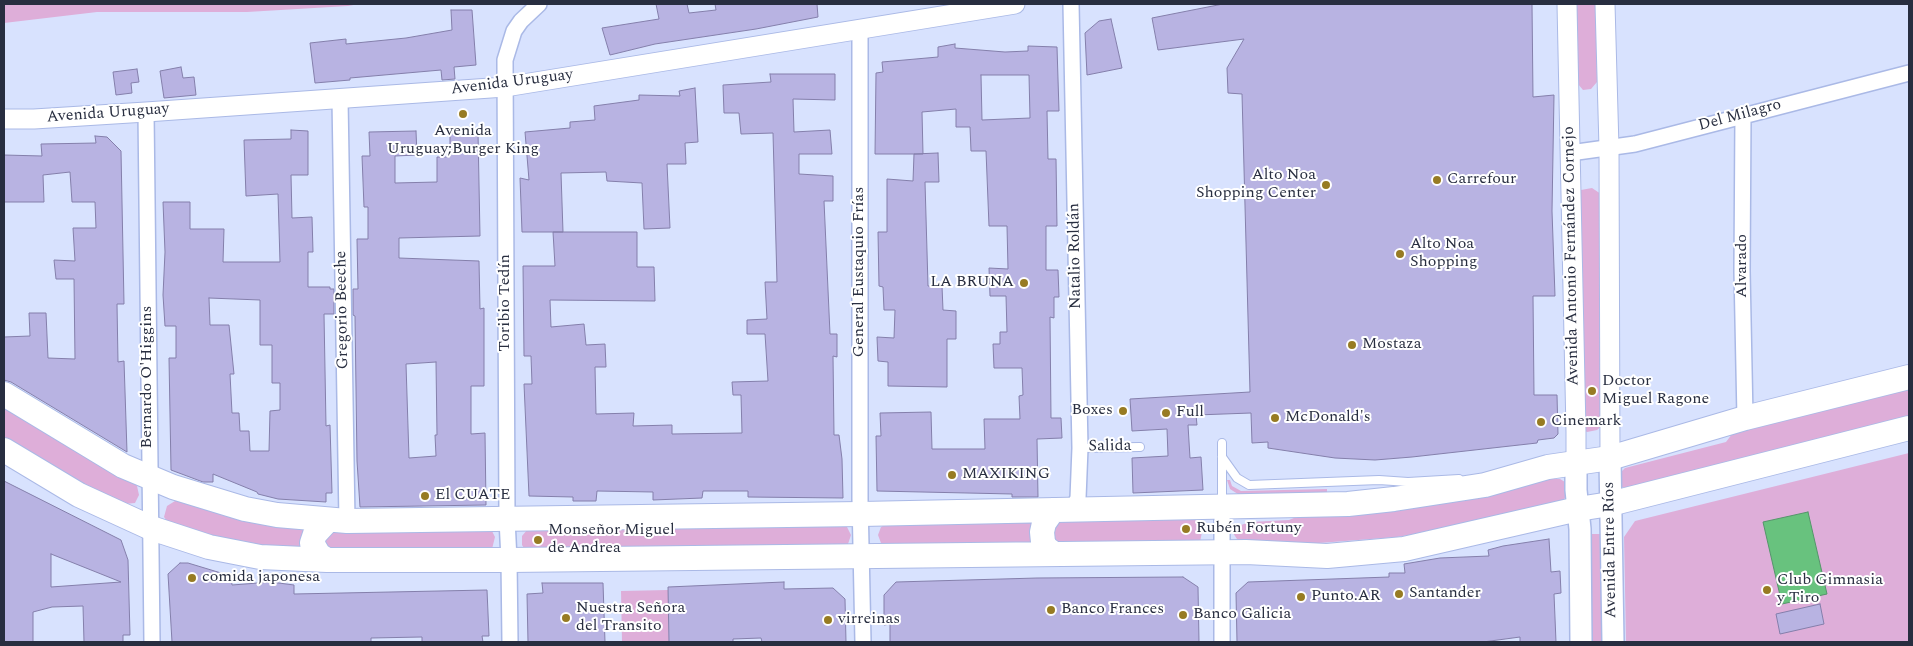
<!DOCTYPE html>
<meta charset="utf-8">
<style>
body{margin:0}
#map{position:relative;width:1913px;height:646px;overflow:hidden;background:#d8e2fe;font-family:Spectral,serif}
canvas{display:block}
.frame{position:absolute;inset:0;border:5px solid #282e40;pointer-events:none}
</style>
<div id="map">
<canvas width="1913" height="646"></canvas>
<div class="frame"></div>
</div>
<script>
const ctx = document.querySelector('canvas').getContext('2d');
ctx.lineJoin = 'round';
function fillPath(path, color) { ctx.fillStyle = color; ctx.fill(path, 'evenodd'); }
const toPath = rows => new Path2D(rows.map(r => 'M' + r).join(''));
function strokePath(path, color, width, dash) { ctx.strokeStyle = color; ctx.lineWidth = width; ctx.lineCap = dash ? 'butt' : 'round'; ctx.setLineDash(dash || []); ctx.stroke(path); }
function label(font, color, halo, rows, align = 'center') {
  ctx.font = font + ' Spectral,serif'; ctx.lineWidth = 4; ctx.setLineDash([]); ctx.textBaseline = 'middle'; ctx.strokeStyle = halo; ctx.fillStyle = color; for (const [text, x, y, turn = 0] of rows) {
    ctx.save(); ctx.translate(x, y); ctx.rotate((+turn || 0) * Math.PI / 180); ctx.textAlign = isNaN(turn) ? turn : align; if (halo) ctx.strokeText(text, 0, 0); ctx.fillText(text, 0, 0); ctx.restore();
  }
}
const green = toPath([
 [4,4,359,4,348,6,247,12,97,12,4,23],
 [1576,4,1596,4,1597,82,1591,89,1583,90,1578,84],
 [1592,188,1601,194,1604,424,1597,430,1587,432,1579,428,1577,197,1581,190],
 [1909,386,1909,417,1629,488,1620,487,1618,475,1625,468,1726,442,1735,430],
 [4,405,132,479,137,486,139,495,135,503,124,504,112,500,4,441],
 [1909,453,1909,642,1626,642,1624,537,1635,521],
 [1549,479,1560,479,1565,482,1568,490,1564,500,1556,505,1446,529,1397,537,1319,543,1255,544,1242,542,1237,539,1233,533,1233,530,1238,526,1250,522,1289,520,1301,515],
 [1227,480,1230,480,1232,486,1241,491,1327,489,1327,492,1241,496,1230,489],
 [185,500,309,527,311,551,258,548,170,525,164,517,167,506,175,501],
 [1193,513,1200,519,1203,527,1200,542,1060,545,1053,541,1053,521],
 [1040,519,1041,546,891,548,881,543,878,535,881,527,890,522],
 [838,522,847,527,851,535,848,544,840,550,527,553,522,545,522,536,527,530],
 [332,528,492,531,495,537,492,549,329,554,323,547,325,533],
 [1587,534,1601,534,1602,642,1589,642],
 [668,590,669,642,622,642,621,591]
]);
const water = toPath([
 [1808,512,1827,594,1782,604,1763,522,1808,512]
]);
const building = toPath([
 [656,4,687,4,689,13,716,10,715,4,817,4,818,17,756,29,655,44,610,55,602,28,659,19,656,4],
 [1223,4,1532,4,1533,97,1554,95,1552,211,1555,296,1533,296,1534,395,1557,395,1558,434,1554,438,1538,440,1537,443,1412,457,1375,460,1335,458,1268,448,1268,442,1252,443,1251,413,1196,415,1197,425,1188,425,1190,458,1201,457,1203,490,1133,493,1132,458,1168,456,1167,429,1132,431,1130,399,1250,392,1242,94,1228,93,1227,68,1244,39,1158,50,1152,18,1223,4],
 [451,10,472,10,476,65,454,67,455,79,442,80,441,70,350,78,350,80,315,83,310,43,346,39,346,44,406,38,452,30,451,10],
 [1111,19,1122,68,1087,75,1085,33,1099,21,1111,19],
 [955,44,955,48,1005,52,1028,51,1028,46,1057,47,1059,111,1047,111,1048,159,1056,159,1057,226,1046,226,1046,270,1058,270,1059,297,1054,297,1054,318,1050,317,1051,418,1061,418,1062,438,1037,439,1038,497,1012,497,1012,494,877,491,876,436,881,436,880,413,931,412,932,449,985,449,984,419,1020,419,1019,396,1023,395,1022,368,994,368,993,344,1000,344,1000,332,1007,332,1006,296,990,296,989,268,1008,269,1007,226,989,226,986,151,971,151,970,127,956,127,956,109,922,112,923,154,875,154,876,73,883,72,882,62,938,57,938,47,955,44],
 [981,75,1029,75,1030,118,982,120,981,75],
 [181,67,183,78,194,77,196,95,164,98,160,71,181,67],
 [137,69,139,82,131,83,132,93,116,95,113,72,137,69],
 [770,74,835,74,835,100,793,99,794,132,830,130,832,154,799,154,799,174,833,176,833,201,824,201,830,334,837,334,837,357,833,356,834,435,839,435,842,459,843,498,748,497,748,491,703,491,702,498,653,500,653,492,597,491,596,501,573,501,573,497,529,496,524,384,532,384,531,356,524,356,523,266,555,266,553,232,637,232,637,267,654,267,655,301,550,300,551,327,584,324,586,345,605,344,606,367,595,367,596,414,634,413,633,426,672,425,672,434,742,433,741,395,733,395,732,382,768,381,765,334,747,334,747,320,767,319,765,282,777,282,773,133,741,134,739,113,724,113,723,85,771,82,770,74],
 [695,88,698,142,685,143,686,164,667,164,670,228,644,229,642,183,607,181,606,172,561,173,563,232,522,232,520,178,529,180,525,132,570,128,570,122,595,120,594,106,639,100,639,95,680,96,679,91,695,88],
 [291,130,308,131,308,175,291,175,292,218,312,217,313,252,308,252,308,287,330,287,330,289,334,289,334,314,324,314,326,426,330,425,332,493,326,493,326,502,278,499,258,494,257,492,213,474,213,482,203,482,171,470,169,358,176,358,176,326,165,326,163,295,165,252,163,202,190,202,190,229,224,229,223,262,280,262,278,194,246,196,244,140,291,139,291,130],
 [209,298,260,300,260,345,272,345,272,383,280,383,280,410,270,411,269,451,250,451,249,431,240,431,239,413,232,413,230,374,234,374,229,325,210,325,209,298],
 [416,131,417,155,395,156,395,183,437,182,437,157,450,157,450,132,478,132,480,236,399,238,399,258,479,261,480,309,484,308,484,386,471,386,471,434,485,433,486,505,360,507,357,461,355,316,353,315,353,289,358,289,357,239,368,239,368,207,364,207,362,156,370,156,369,132,416,131],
 [436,362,437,435,435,435,436,456,409,458,406,364,436,362],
 [95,136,107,137,121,151,124,304,117,304,118,362,124,361,127,452,11,382,4,380,4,337,30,336,29,313,46,313,48,358,75,359,74,279,56,279,54,260,75,261,73,228,96,228,95,202,72,202,70,172,43,175,44,202,4,202,4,155,42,156,41,144,96,143,95,136],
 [938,153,939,182,925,182,928,286,942,286,943,310,956,311,956,339,947,339,947,387,888,386,888,362,878,361,877,337,894,338,895,310,884,310,883,287,879,286,878,232,887,232,887,179,913,181,914,154,938,153],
 [4,481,121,540,128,560,130,635,123,635,123,642,84,642,83,606,52,607,33,612,33,642,4,642,4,481],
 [51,554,121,582,51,587,51,554],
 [1549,539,1551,572,1560,571,1561,593,1554,594,1556,642,1520,642,1520,637,1483,642,1237,642,1236,593,1248,582,1389,577,1389,573,1405,573,1404,564,1440,558,1489,556,1488,550,1503,546,1549,539],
 [180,563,188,563,231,576,232,585,271,582,294,585,294,594,487,590,489,636,482,636,483,642,422,642,422,637,371,638,371,642,172,642,168,574,180,563],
 [1183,577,1198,587,1199,642,890,642,890,624,884,625,884,595,896,582,1037,578,1183,577],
 [784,582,784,589,833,588,845,599,846,642,762,642,761,638,733,639,733,642,669,642,668,587,784,582],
 [542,583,603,583,605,642,528,642,527,594,543,593,542,583],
 [1820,604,1824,624,1780,634,1776,614,1820,604]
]);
const service = toPath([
 [1222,443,1222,503],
 [1080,448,1140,447],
 [1222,457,1237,478,1249,485,1379,480,1408,482,1459,479]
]);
const minor = toPath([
 [1071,4,1080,448,1078,498,1073,508],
 [860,29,860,499,863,642],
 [340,99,347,521],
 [146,112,152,642],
 [1743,115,1742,271,1745,418],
 [1570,153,1635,144,1909,73],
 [1222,505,1222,642],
 [510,642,509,560,507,519,505,60,514,31,521,21,539,4]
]);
const tertiary = toPath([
 [1567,4,1576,432,1576,463],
 [1605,4,1609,148,1610,458],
 [4,119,34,119,146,112,505,87,1015,4]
]);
const secondary = toPath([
 [1610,458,1613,642],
 [1576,463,1576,490,1580,529,1581,642]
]);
const primary = toPath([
 [4,394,123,466,173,487,245,509,277,515,347,521,861,514,1348,504,1394,499,1485,485,1548,467,1610,458,1745,418,1909,377],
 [4,450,79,495,151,528,209,547,260,557,327,560,509,560,1246,552,1327,556,1404,549,1578,509,1610,504,1909,428],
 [1053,553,1046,548,1043,542,1042,532,1044,523,1053,510],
 [327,560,319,555,312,543,315,534,328,520]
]);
const markers = [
 [463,114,5,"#977b23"],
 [1437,180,5,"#977b23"],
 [1326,185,5,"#977b23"],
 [1400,254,5,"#977b23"],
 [1024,283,5,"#977b23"],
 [1352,345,5,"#977b23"],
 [1592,391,5,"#977b23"],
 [1123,411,5,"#977b23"],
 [1166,413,5,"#977b23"],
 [1275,418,5,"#977b23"],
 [1541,422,5,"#977b23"],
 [952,475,5,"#977b23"],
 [425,496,5,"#977b23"],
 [1186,529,5,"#977b23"],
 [538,540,5,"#977b23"],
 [192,578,5,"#977b23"],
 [1767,590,5,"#977b23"],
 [1399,594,5,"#977b23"],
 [1301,597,5,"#977b23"],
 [1051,610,5,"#977b23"],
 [1183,615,5,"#977b23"],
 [566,618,5,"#977b23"],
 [828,620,5,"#977b23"]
];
const streetNames = [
 ["Avenida Uruguay",512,83,-7],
 ["Avenida Uruguay",108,114,-4],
 ["Del Milagro",1740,116,-15],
 ["Natalio Roldán",1076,256,-91],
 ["Avenida Antonio Fernández Cornejo",1572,256,-91],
 ["Alvarado",1743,266,-90],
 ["General Eustaquio Frías",860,272,-90],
 ["Toribio Tedín",506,303,-90],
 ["Gregorio Beeche",343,310,-91],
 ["Bernardo O'Higgins",148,377,-90],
 ["Salida",1110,447,-1],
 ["Avenida Entre Ríos",1611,550,-91]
];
const poiNames = [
 ["Avenida",463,132,"center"],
 ["Uruguay;Burger King",463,150,"center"],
 ["Alto Noa",1316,176,"right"],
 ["Shopping Center",1316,194,"right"],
 ["Carrefour",1447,180],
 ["Alto Noa",1410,245],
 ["Shopping",1410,263],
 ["LA BRUNA",1014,283,"right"],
 ["Mostaza",1362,345],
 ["Doctor",1602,382],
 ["Miguel Ragone",1602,400],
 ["Boxes",1113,411,"right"],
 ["Full",1176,413],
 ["McDonald's",1285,418],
 ["Cinemark",1551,422],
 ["MAXIKING",962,475],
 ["El CUATE",435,496],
 ["Rubén Fortuny",1196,529],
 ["Monseñor Miguel",548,531],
 ["de Andrea",548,549],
 ["comida japonesa",202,578],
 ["Club Gimnasia",1777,581],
 ["y Tiro",1777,599],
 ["Santander",1409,594],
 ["Punto.AR",1311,597],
 ["Nuestra Señora",576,609],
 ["del Transito",576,627],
 ["Banco Frances",1061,610],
 ["Banco Galicia",1193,615],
 ["virreinas",838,620]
];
fillPath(green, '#deaed9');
fillPath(water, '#68c27e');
strokePath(water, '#55966b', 1);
fillPath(building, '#b8b3e2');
strokePath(building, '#847fab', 1);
strokePath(service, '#aab9e6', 10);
strokePath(minor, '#aab9e6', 18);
strokePath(tertiary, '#aab9e6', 21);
strokePath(secondary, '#aab9e6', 24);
strokePath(primary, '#aab9e6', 26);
strokePath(service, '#fff', 8);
strokePath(minor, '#fff', 15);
strokePath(tertiary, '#fff', 19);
strokePath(secondary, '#fff', 21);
strokePath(primary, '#fff', 24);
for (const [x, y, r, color] of markers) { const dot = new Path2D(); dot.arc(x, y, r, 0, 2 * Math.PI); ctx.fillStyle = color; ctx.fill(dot); strokePath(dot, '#fff', 2); }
label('16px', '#282e40', '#fff', streetNames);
label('16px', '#282e40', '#fff', poiNames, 'left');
</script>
